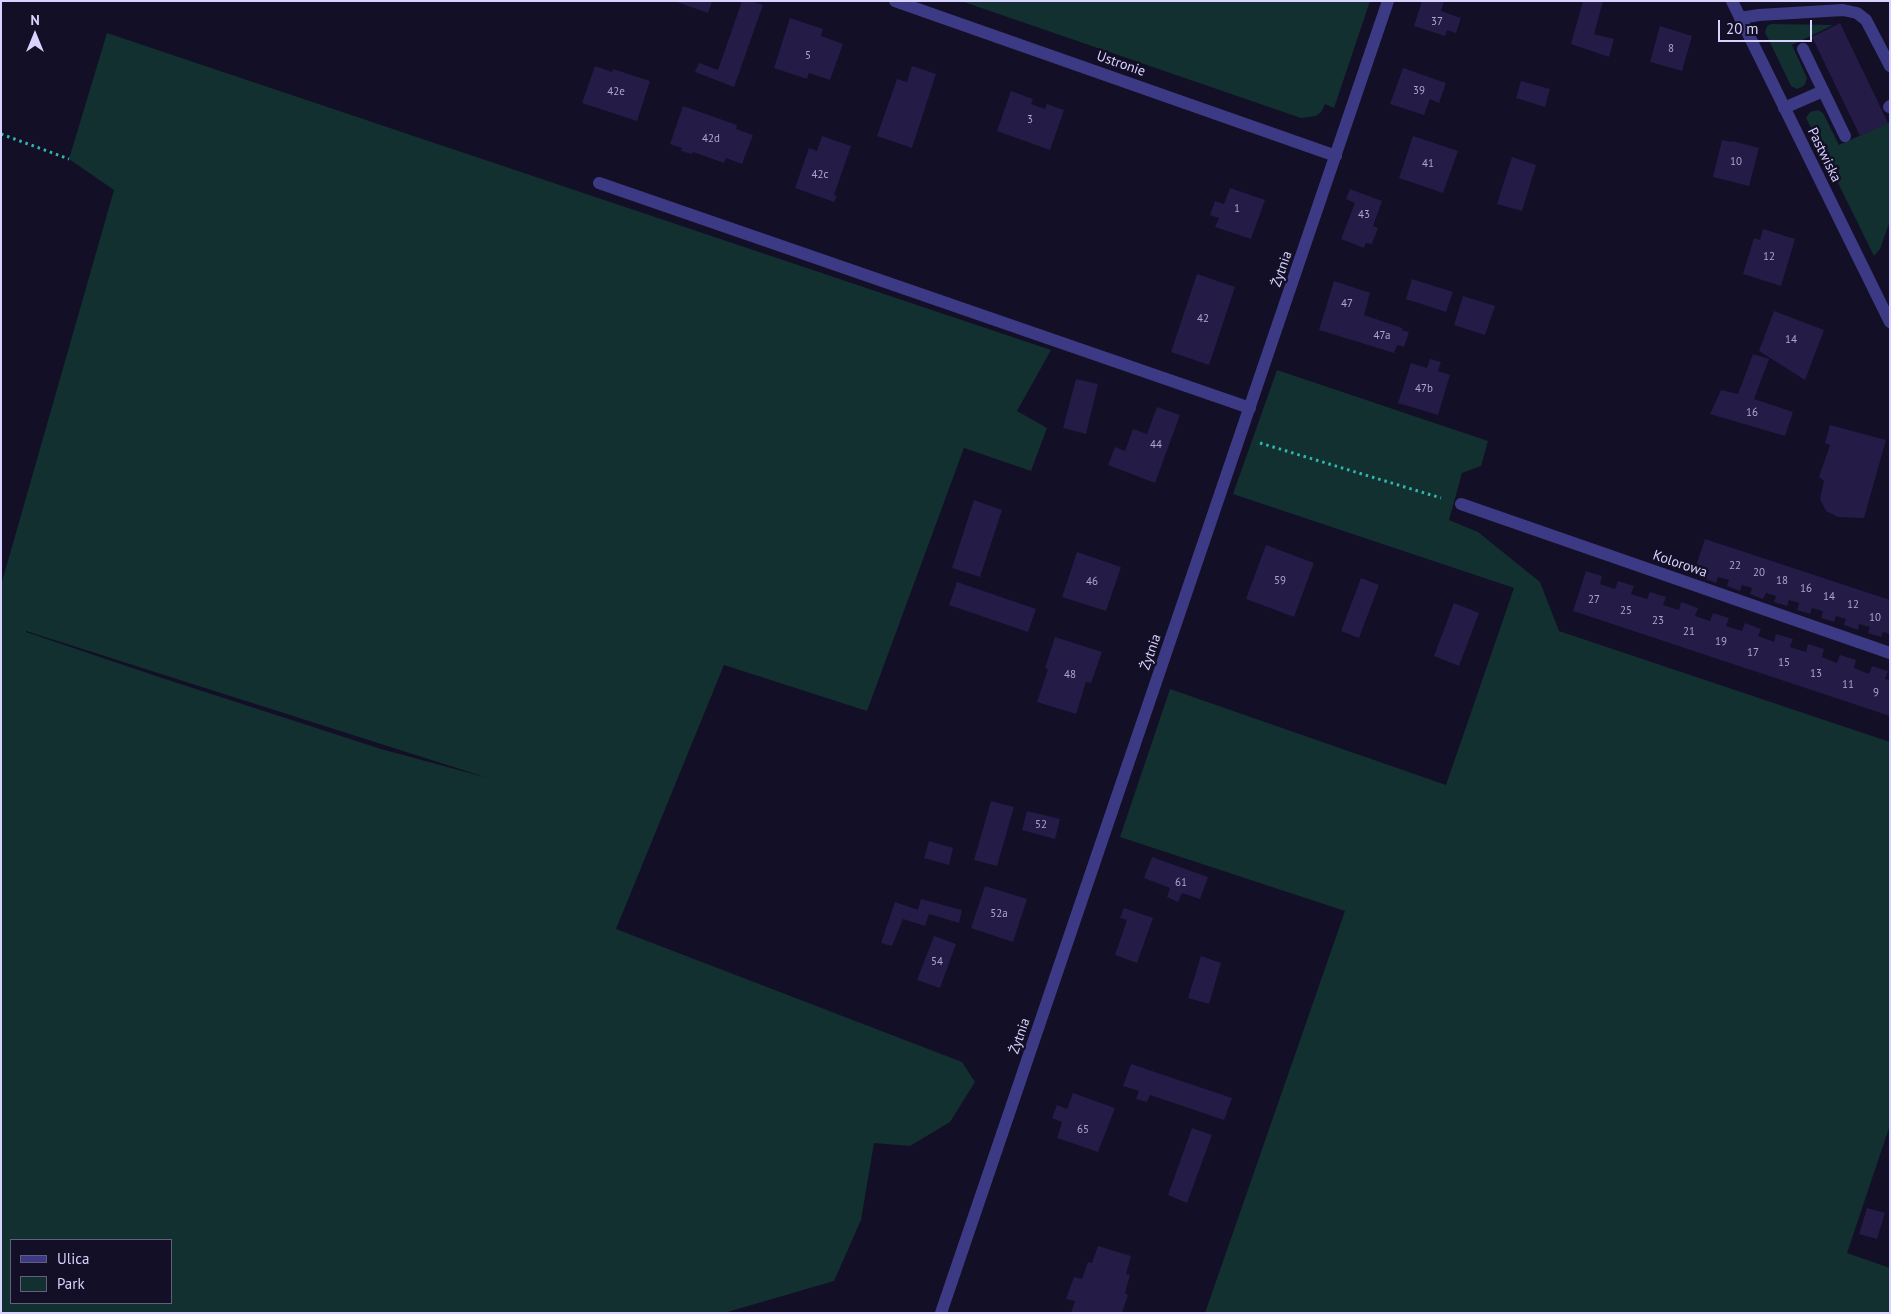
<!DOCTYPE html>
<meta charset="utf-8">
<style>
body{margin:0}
#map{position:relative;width:1891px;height:1314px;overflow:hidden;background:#130f26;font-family:"PT Sans",sans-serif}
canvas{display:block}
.frame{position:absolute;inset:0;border:2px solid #d9d4ff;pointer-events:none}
.legend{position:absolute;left:10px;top:1239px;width:162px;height:65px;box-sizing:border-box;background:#130f26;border:1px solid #625e7d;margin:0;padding:6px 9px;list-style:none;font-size:15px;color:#d9d4ff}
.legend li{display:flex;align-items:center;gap:10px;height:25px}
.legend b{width:25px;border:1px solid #625e7d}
.north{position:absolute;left:10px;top:10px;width:50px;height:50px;-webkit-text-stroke:4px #130f26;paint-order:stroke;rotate:0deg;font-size:14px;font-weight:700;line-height:20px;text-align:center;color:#d9d4ff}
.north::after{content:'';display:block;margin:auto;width:18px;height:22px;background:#d9d4ff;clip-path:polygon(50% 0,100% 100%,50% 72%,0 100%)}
.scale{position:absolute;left:1718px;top:20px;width:94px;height:22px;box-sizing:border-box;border:2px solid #d9d4ff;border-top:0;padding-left:6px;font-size:15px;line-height:18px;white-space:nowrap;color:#d9d4ff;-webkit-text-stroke:4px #130f26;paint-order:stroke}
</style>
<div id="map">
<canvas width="1891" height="1314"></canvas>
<div class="frame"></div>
<ul class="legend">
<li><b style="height:6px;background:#3d3a85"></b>Ulica</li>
<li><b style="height:14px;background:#12302f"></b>Park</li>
</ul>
<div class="north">N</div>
<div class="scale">20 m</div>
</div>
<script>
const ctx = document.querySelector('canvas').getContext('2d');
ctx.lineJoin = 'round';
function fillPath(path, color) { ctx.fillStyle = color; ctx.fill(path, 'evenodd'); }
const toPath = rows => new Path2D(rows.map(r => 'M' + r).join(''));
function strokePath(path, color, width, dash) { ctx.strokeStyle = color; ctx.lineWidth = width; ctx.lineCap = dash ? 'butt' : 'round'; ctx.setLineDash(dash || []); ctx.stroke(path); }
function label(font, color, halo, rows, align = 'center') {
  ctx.font = font + ' "PT Sans",sans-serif'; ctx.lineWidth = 5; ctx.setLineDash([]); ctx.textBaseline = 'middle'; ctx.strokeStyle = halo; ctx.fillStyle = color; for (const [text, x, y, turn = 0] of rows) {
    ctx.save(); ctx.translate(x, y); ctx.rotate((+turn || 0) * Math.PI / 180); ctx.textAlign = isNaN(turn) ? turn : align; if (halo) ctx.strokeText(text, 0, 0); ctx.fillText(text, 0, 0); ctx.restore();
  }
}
const green = toPath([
 [961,1,1370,1,1334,108,1325,104,1321,112,1316,116,1301,118],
 [1771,24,1833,25,1792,45,1807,78,1805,84,1802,87,1797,89,1791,86,1765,32,1767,26],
 [107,33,1051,350,1017,411,1047,428,1031,471,964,448,867,711,724,665,616,929,962,1062,975,1082,950,1122,910,1146,874,1143,861,1220,834,1281,724,1313,1,1313,1,585,114,190,69,159],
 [26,632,26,631,488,778,381,749,162,678],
 [171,1240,171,1303,11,1303,11,1240],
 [1818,110,1823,113,1839,145,1890,122,1890,221,1880,249,1874,256,1806,118,1810,112],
 [1277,370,1488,441,1481,466,1462,473,1449,520,1478,532,1540,582,1559,631,1890,742,1890,1125,1847,1253,1890,1268,1890,1313,1205,1313,1345,911,1120,837,1170,689,1446,785,1514,588,1233,494]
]);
const building = toPath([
 [674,1,712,1,708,13],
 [742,1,751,1,763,5,734,87,695,72,699,63,718,70],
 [1422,1,1444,1,1441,11,1461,18,1456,33,1447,30,1445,36,1414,26],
 [1583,1,1603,1,1594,34,1614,39,1609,57,1571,44],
 [790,18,823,29,821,36,843,44,830,80,809,73,807,79,774,68],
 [1840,23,1888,123,1860,136,1812,37],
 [1660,26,1692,36,1682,71,1650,62],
 [595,66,612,72,613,69,650,81,637,121,582,103],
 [912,66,936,74,912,148,877,136,897,79,907,82],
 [1403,68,1446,83,1439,103,1430,99,1424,115,1390,104],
 [1521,81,1550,89,1545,107,1516,98],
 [1011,91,1033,99,1031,104,1045,109,1047,104,1064,110,1050,150,997,131],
 [683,106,737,125,736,129,753,135,742,164,726,158,724,163,693,152,692,154,681,151,682,148,670,144],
 [822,136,851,146,834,195,837,196,834,202,795,188,809,148,817,151],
 [1413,136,1458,151,1443,193,1399,178],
 [1722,140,1732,142,1732,141,1759,148,1749,186,1713,177],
 [1512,157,1536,165,1522,211,1497,204],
 [1230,188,1265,200,1251,239,1215,227,1219,218,1210,215,1215,201,1224,204],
 [1350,189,1382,201,1373,226,1378,228,1372,244,1366,243,1364,248,1341,239,1355,203,1346,199],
 [1763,229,1795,239,1781,286,1743,274,1754,238,1760,240],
 [1197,274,1235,287,1209,365,1171,352],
 [1412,279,1453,292,1446,312,1406,299],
 [1334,281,1370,293,1364,315,1402,328,1402,330,1409,332,1404,347,1397,345,1394,353,1319,330],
 [1463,296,1495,306,1485,335,1454,325],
 [1774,311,1824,330,1805,380,1759,351],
 [1753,354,1769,359,1754,399,1793,412,1785,436,1710,414,1721,390,1738,394],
 [1430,359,1441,362,1438,371,1450,375,1438,415,1398,403,1411,363,1427,368],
 [1076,379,1098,384,1086,434,1063,428],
 [1157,407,1180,415,1155,483,1108,465,1115,447,1125,451,1133,429,1147,434],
 [1830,425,1886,440,1864,518,1838,517,1826,511,1820,499,1824,481,1819,477,1830,445,1825,443],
 [974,500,1002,510,980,577,952,568],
 [1705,539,1890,600,1890,634,1883,632,1881,637,1868,633,1870,627,1859,624,1858,630,1844,625,1846,619,1836,616,1834,622,1821,618,1823,611,1812,608,1810,614,1797,610,1799,603,1789,600,1787,606,1774,602,1776,596,1766,593,1763,599,1750,594,1752,588,1742,585,1740,591,1727,586,1729,580,1718,577,1716,583,1703,578,1705,573,1695,569],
 [1266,545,1314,563,1294,617,1246,599],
 [1077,552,1121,567,1106,611,1062,597],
 [1586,571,1602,576,1600,584,1615,589,1618,581,1634,586,1631,594,1647,599,1650,592,1666,597,1663,605,1679,610,1681,602,1698,608,1695,616,1710,621,1713,613,1729,618,1726,626,1742,631,1745,623,1761,629,1758,636,1774,642,1776,634,1793,639,1790,647,1806,652,1808,644,1824,649,1822,657,1837,663,1840,655,1856,660,1854,668,1869,674,1872,666,1888,671,1885,679,1890,680,1890,716,1573,611],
 [1361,578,1379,585,1359,638,1341,631],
 [957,582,1036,609,1028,632,949,605],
 [1454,603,1479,613,1459,666,1434,656],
 [1055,637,1102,652,1091,683,1086,682,1076,714,1037,702,1048,669,1045,668],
 [991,801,1014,807,997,866,974,860],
 [1027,811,1060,819,1055,839,1022,830],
 [929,841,953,848,949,865,924,858],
 [1152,857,1208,877,1200,899,1182,893,1178,902,1167,897,1170,888,1144,878],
 [985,886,1027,899,1013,942,971,928],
 [921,899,962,910,959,923,929,914,925,926,903,919,892,946,881,943,895,902,918,910],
 [1124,908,1153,918,1137,963,1115,955,1127,920,1120,918],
 [934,936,956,944,940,988,917,980],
 [1201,956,1221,963,1209,1004,1188,998],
 [1131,1064,1232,1098,1224,1120,1150,1095,1147,1102,1136,1099,1139,1091,1123,1086],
 [1073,1093,1115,1108,1098,1152,1057,1138,1062,1122,1052,1118,1057,1105,1067,1109],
 [1192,1128,1212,1135,1187,1203,1168,1195],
 [1867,1208,1885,1213,1877,1239,1859,1234],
 [1098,1246,1131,1256,1126,1274,1130,1275,1125,1293,1128,1295,1122,1313,1071,1313,1075,1301,1066,1299,1074,1277,1082,1279,1088,1262,1092,1263]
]);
const path = toPath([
 [1,134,69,159],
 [1260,443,1441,498]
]);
const minor = toPath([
 [895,1,1336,156],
 [1732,1,1890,322],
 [1740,18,1759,15,1843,10,1857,13,1866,20,1890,66],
 [1803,49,1845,136],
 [1889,107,1890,106],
 [1784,108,1823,91],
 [599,183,1250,408],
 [1461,504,1890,653],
 [941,1313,1388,1]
]);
const numberNames = [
 ["37",1437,22],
 ["8",1671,49],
 ["5",808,56],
 ["39",1419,91],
 ["42e",616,92],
 ["3",1030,120],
 ["42d",711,139],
 ["10",1736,162],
 ["41",1428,164],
 ["42c",820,175],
 ["1",1237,209],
 ["43",1364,215],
 ["12",1769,257],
 ["47",1347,304],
 ["42",1203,319],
 ["47a",1382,336],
 ["14",1791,340],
 ["47b",1424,389],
 ["16",1752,413],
 ["44",1156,445],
 ["22",1735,566],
 ["20",1759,573],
 ["59",1280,581],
 ["18",1782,581],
 ["46",1092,582],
 ["16",1806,589],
 ["14",1829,597],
 ["27",1594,600],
 ["12",1853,605],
 ["25",1626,611],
 ["10",1875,618],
 ["23",1658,621],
 ["21",1689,632],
 ["19",1721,642],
 ["17",1753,653],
 ["15",1784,663],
 ["13",1816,674],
 ["48",1070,675],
 ["11",1848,685],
 ["9",1876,693],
 ["52",1041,825],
 ["61",1181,883],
 ["52a",999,914],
 ["54",937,962],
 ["65",1083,1130]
];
const streetNames = [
 ["Ustronie",1121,64,19],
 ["Pastwiska",1824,155,64],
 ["Żytnia",1282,269,-71],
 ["Kolorowa",1680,564,19],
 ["Żytnia",1151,652,-71],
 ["Żytnia",1020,1036,-71]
];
fillPath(green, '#12302f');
fillPath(building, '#241b47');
strokePath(path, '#2fb8b0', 3, [2.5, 4]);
strokePath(minor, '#3d3a85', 12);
label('11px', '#aca6d1', null, numberNames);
label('14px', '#d9d4ff', '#130f26', streetNames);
</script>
